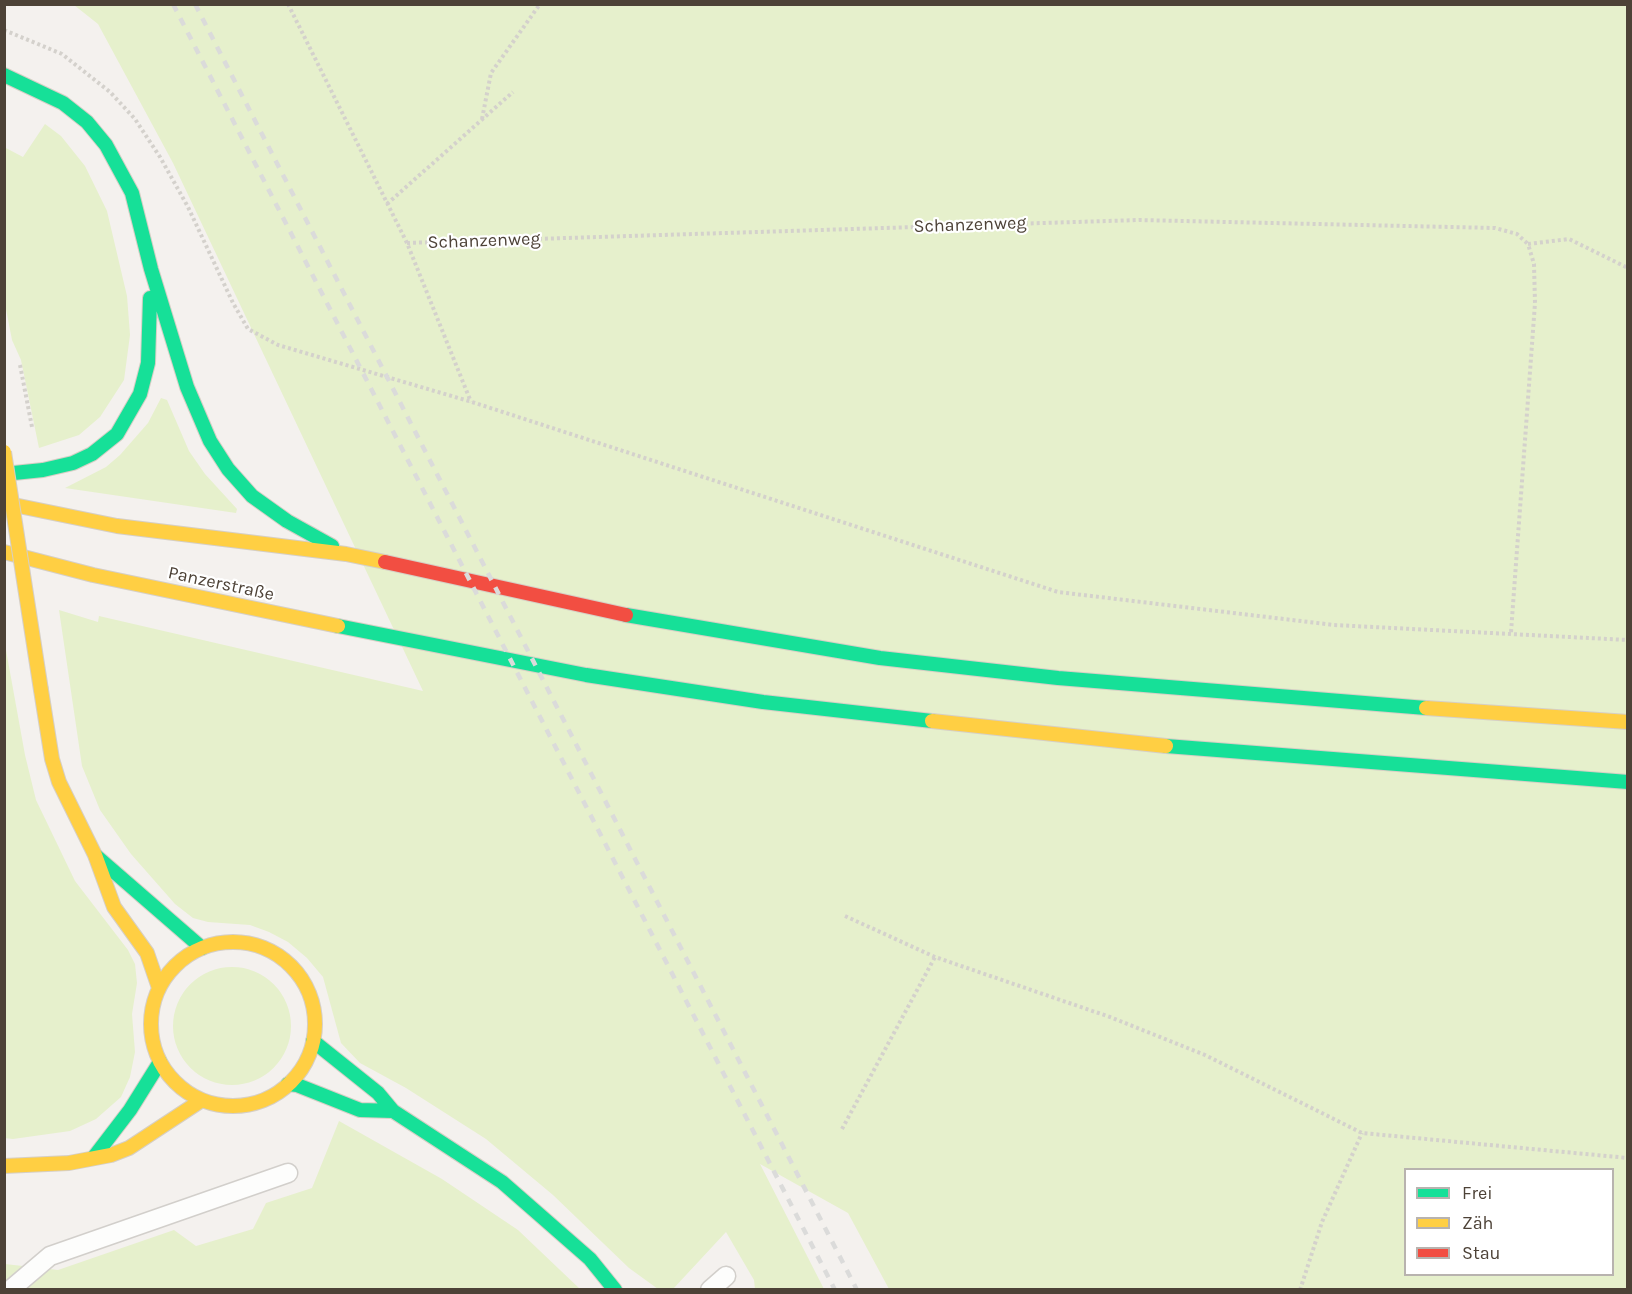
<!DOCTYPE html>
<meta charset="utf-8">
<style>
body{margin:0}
#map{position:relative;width:1632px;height:1294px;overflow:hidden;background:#f4f1ee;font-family:Karla,sans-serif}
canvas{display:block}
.frame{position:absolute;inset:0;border:6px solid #4d4237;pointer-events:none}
.legend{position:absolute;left:1404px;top:1168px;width:210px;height:108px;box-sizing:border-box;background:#fff;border:2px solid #b8b3af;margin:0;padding:8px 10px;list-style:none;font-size:18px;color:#4d4237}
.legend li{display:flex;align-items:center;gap:12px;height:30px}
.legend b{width:30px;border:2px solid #b8b3af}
</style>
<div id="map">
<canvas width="1632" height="1294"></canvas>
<div class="frame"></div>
<ul class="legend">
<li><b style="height:8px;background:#16e098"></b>Frei</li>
<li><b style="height:8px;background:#ffcf43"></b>Zäh</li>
<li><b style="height:8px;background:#f24e42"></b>Stau</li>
</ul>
</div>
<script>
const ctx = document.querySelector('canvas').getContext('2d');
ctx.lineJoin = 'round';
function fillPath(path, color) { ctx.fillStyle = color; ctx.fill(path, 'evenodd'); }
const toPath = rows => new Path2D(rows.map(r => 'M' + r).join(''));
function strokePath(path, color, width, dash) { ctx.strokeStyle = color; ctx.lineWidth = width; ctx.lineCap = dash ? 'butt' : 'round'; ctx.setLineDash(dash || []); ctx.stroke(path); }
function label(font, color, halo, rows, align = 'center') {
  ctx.font = font + ' Karla,sans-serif'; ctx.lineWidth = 4.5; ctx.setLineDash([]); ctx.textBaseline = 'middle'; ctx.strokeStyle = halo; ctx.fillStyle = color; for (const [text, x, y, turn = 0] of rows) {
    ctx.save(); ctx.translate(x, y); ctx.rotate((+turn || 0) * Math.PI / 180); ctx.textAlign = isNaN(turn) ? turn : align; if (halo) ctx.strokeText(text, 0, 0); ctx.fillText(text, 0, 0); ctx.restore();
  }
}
const green = toPath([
 [74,5,1627,5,1627,1289,889,1289,848,1213,760,1164,824,1289,755,1289,754,1280,726,1232,673,1289,658,1289,629,1268,553,1195,486,1139,406,1088,360,1063,341,1043,323,977,307,958,288,942,269,932,250,925,208,922,193,918,175,904,131,854,100,810,82,766,59,610,98,622,99,616,423,691,173,163,98,24],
 [1406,1170,1612,1170,1612,1274,1406,1274],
 [45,124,61,136,85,166,107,211,127,296,130,335,124,380,100,417,79,435,39,448,21,360,12,340,5,304,4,147,23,157],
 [161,398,167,400,189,451,205,474,237,509,236,513,65,488,106,467,120,455,148,423],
 [4,639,25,755,36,800,75,881,128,950,135,964,137,983,132,1014,135,1052,130,1077,121,1097,96,1119,70,1131,13,1139,4,1138],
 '173 1026a59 59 0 1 1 118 0a59 59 0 1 1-118 0Z',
 [339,1121,442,1179,518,1230,580,1289,5,1290,5,1264,58,1270,174,1230,196,1246,253,1229,266,1203,312,1188]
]);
const path = toPath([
 [288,4,407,243,471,402],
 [4,30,62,54,110,92,135,119,160,157,188,207,233,303,248,329,278,345,472,402,1058,592,1334,625,1628,640],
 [482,119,491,73,540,4],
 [387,204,513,92],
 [407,243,1139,220,1495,228,1517,234,1528,244],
 [1528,244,1569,239,1628,268],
 [20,365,32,427],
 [1511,632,1535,303,1534,264,1528,244],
 [845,916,935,957,1110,1017,1205,1055,1362,1133,1628,1158],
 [842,1129,935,957],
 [1300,1290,1322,1222,1362,1133]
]);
const lane = toPath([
 [10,1290,50,1256,288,1173],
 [710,1290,726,1276]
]);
const fast = toPath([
 [4,75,63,103,87,122,106,145,132,193,151,269,187,387,210,441,228,469,252,496,287,521,332,546],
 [4,474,43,470,73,463,92,454,117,434,140,394,148,363,150,298],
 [626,615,880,658,1058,678,1426,708],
 [338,626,586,675,763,702,932,721],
 [1166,746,1628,782],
 [96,856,202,948],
 [313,1041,378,1093,393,1111,502,1182,590,1259,615,1290],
 [288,1084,297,1085,360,1110,393,1111],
 [94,1157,130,1110,160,1062]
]);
const slow = toPath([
 [4,503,117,526,346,554,385,562],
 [4,552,93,575,338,626],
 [41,690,52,759,59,782,95,855,114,907,147,953,159,988],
 [1426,708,1628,722],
 [932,721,1166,746],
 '151 1024a82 82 0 1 1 164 0a82 82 0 1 1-164 0Z',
 [4,1166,69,1163,111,1155,129,1148,202,1100]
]);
const jam = toPath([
 [385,562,626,615]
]);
const rail = toPath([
 [173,4,835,1290],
 [195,4,857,1290]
]);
const slowBridge = toPath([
 [4,452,41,690]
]);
const streetNames = [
 ["Schanzenweg",970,225,-2],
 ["Schanzenweg",484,241,-2],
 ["Panzerstraße",221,584,12]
];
fillPath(green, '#e6f0cc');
strokePath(lane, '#d2cfcb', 21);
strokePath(fast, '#d6cfc5', 16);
strokePath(slow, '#d6cfc5', 16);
strokePath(jam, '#d6cfc5', 16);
strokePath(path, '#d4d1cc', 4, [3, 3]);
strokePath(lane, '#fdfdfc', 18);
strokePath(fast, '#16e098', 14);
strokePath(slow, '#ffcf43', 14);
strokePath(jam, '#f24e42', 14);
strokePath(rail, '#dbdbda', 4.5, [8, 8]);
strokePath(slowBridge, '#d6cfc5', 16, []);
strokePath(slowBridge, '#ffcf43', 14);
label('18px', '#4d4237', '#fff', streetNames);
</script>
